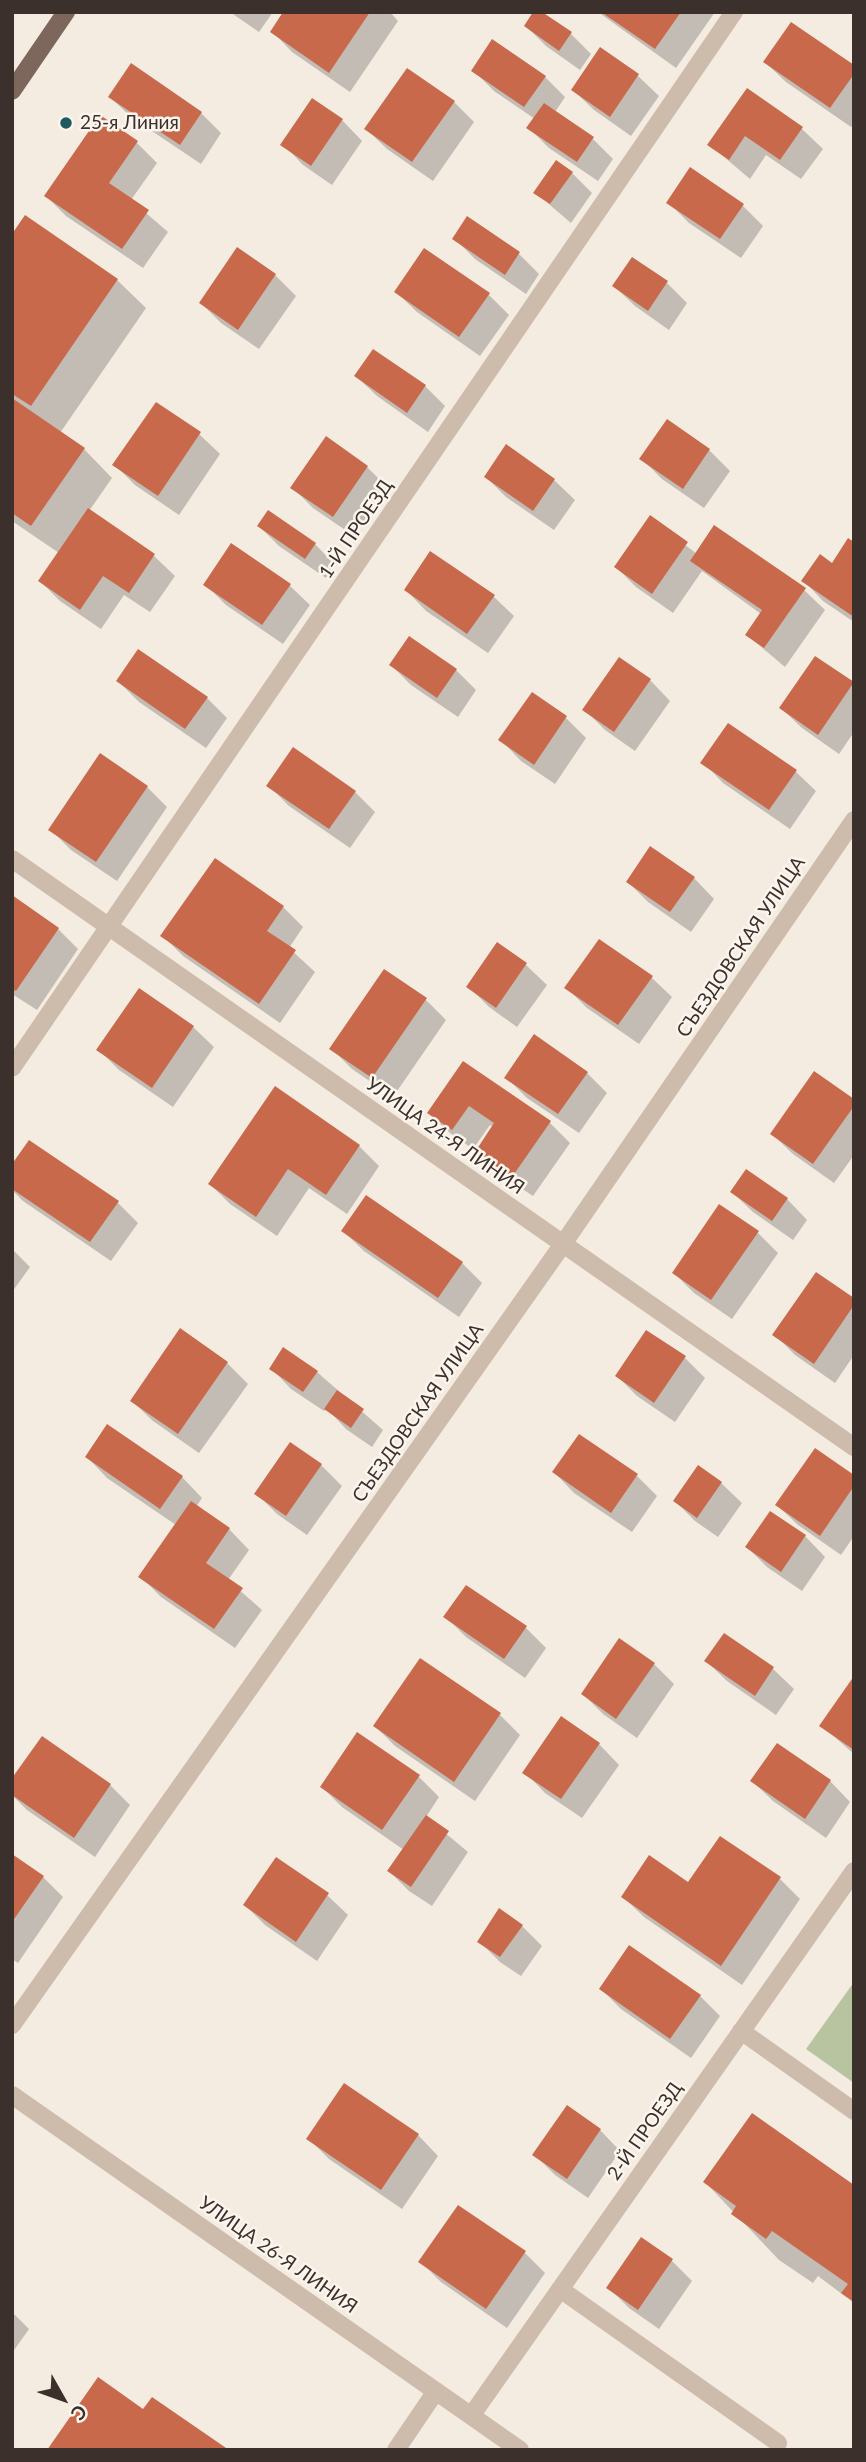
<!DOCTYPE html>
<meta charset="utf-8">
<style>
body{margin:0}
#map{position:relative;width:866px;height:2462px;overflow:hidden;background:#f4ebe1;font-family:Lato,sans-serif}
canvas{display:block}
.frame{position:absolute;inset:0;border:14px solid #3b302b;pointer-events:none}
.north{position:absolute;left:28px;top:2364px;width:70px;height:70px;-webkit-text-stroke:5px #fbf5ee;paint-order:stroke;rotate:130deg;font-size:19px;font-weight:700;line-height:28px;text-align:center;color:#3b302b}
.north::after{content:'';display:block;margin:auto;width:24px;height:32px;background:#3b302b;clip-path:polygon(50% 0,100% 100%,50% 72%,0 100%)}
</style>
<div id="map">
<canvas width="866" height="2462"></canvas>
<div class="frame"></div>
<div class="north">С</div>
</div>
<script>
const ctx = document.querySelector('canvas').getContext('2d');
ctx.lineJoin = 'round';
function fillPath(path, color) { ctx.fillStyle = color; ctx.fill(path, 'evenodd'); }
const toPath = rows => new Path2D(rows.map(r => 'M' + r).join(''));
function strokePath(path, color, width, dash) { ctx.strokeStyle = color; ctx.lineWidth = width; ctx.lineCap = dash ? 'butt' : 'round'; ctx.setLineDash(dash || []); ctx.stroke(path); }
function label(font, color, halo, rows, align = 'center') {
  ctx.font = font + ' Lato,sans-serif'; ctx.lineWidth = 5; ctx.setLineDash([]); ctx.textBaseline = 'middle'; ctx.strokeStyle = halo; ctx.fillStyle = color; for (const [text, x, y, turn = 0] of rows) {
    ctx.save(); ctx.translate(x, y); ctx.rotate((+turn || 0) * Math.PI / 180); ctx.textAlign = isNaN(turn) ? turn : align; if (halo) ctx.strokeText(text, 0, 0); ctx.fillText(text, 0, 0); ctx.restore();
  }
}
const green = toPath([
 [854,1982,854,2083,806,2049]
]);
const shadow = toPath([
 [230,12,273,12,259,32],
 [285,12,390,12,398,21,350,92,292,52,272,31],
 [598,12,715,12,676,68],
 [526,26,571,34,591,54,580,70,546,46],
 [601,50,638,76,659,96,631,136,594,110,573,90],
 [765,62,854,68,854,123,851,127,786,82],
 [474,71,545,77,565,97,555,112,593,139,613,159,598,181,549,148,529,128,535,119,494,91],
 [747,91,802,129,823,149,801,179,766,155,750,179,710,145],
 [110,97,201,113,221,133,201,164,131,117],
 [454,102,474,122,433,181,387,149,366,129],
 [342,120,362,141,332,185,303,165,283,144],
 [136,142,157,163,131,200,168,232,143,268,66,216,46,196],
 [572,173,592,193,571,223,536,193],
 [669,203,743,206,763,226,741,258,689,223],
 [12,237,117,280,146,308,60,433,84,449,112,478,89,511,154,556,175,576,150,612,124,595,101,629,60,601,40,581,59,553,12,521],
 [454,238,519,254,539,274,526,294,475,259],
 [238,250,275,275,296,296,259,349,221,323,201,303],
 [667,283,687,303,669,330,635,306,614,286],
 [396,292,488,294,509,315,480,356,417,312],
 [356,376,425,386,445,406,428,432,377,396],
 [668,422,709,450,730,471,704,508,662,479,642,459],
 [199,434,220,454,179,515,135,485,115,465],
 [506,447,554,480,575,500,554,530,506,497,486,477],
 [367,467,387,487,354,536,313,508,293,488],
 [269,513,315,544,335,565,326,578,279,546,259,526],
 [650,518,697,554,804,590,825,610,785,667,747,635,761,614,702,571,673,613,636,587,616,567],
 [854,544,854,622,823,601,803,580,832,565],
 [205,584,289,585,310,605,283,644,226,605],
 [406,590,493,596,514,616,488,653,426,611],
 [816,658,854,685,854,732,839,754,802,728,781,708],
 [391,665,456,670,476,690,458,717,411,685],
 [650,680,670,701,635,751,605,730,584,709],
 [118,681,207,698,227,718,206,748,139,702],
 [532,694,566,718,586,738,555,784,521,761,501,740],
 [703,762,795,771,816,791,790,829,723,783],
 [269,786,355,792,375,812,350,848,289,806],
 [147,787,167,807,117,881,71,850,51,830],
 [650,849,694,878,714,899,691,932,648,902,628,882],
 [12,898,58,929,78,949,37,1010,12,994],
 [283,907,303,927,289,948,315,972,280,1023,183,956,163,936],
 [498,945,526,965,547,985,517,1027,489,1007,469,987],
 [651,977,672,997,639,1044,587,1008,567,988],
 [140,991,193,1027,214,1047,173,1107,119,1070,99,1050],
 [426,1000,446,1020,393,1097,352,1069,332,1049],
 [464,1063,550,1123,570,1143,533,1196,497,1172,477,1152,493,1127,490,1125,473,1149,450,1133,429,1113],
 [587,1073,607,1093,579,1133,527,1098,507,1078],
 [854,1101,854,1155,834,1183,793,1154,772,1134],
 [29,1142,118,1203,138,1223,111,1261,23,1201,12,1190,12,1167],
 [359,1146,379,1166,347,1214,309,1188,277,1236,230,1204,210,1184],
 [732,1192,787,1199,807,1220,793,1240,753,1212],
 [343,1231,462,1263,482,1283,459,1317,364,1251],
 [758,1233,778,1253,732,1319,694,1293,674,1273],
 [12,1249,30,1267,12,1292],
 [854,1300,854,1355,835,1383,795,1355,774,1334],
 [180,1331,227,1363,248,1384,199,1453,153,1421,132,1401],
 [685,1358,705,1378,675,1422,637,1396,617,1376],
 [271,1368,317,1372,383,1430,372,1447,346,1429,326,1408,324,1411,291,1389],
 [108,1426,182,1477,202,1498,196,1507,229,1529,249,1550,228,1580,262,1610,235,1648,161,1597,141,1577,176,1525,107,1478,87,1457],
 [579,1436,637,1476,657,1496,632,1532,574,1493,554,1472],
 [291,1444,321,1465,342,1486,307,1535,277,1514,257,1494],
 [698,1467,721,1483,742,1503,718,1537,695,1521,675,1501],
 [854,1477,854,1536,841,1555,798,1525,777,1505],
 [805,1536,825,1557,802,1591,767,1567,747,1547],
 [446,1617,525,1627,546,1648,525,1678,466,1637],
 [724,1635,773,1669,794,1689,776,1715,727,1681,706,1661],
 [420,1660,500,1715,520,1735,475,1801,395,1746,375,1726],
 [654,1664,674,1684,637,1738,603,1714,583,1694],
 [854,1679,854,1754,822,1726],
 [358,1735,419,1777,439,1797,426,1817,468,1852,432,1906,409,1891,389,1871,404,1850,342,1807,322,1787],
 [599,1744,619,1765,582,1818,545,1793,525,1772],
 [777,1745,830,1781,850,1802,826,1838,773,1801,752,1781],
 [110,1785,130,1805,95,1857,27,1810,12,1795],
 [720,1838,780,1879,800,1899,742,1985,644,1917,623,1897,688,1884],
 [12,1856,43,1877,63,1897,18,1963,12,1959],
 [327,1895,348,1915,317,1961,265,1925,245,1905],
 [522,1926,542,1946,521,1976,500,1962,479,1941],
 [601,1989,700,1996,720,2016,691,2058,621,2009],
 [345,2085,418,2135,438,2156,402,2209,329,2159,308,2138],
 [600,2130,620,2151,588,2198,555,2175,535,2155],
 [705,2182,854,2187,854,2303,818,2276,813,2283,779,2260],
 [642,2239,672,2261,692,2281,659,2329,629,2308,609,2288],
 [525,2253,545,2273,507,2328,441,2282,421,2262],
 [12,2312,29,2329,12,2353]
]);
const building = toPath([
 [283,12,370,12,329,73,270,32],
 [533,12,542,12,572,32,559,51,524,26],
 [601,12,681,12,655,49],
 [791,22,854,65,854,74,830,108,763,62],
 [492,39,546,76,524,107,471,71],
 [600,47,639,74,610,117,571,90],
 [131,63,202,112,180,145,108,97],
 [407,68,455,101,412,162,364,129],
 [747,88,803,127,780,160,745,136,729,160,707,145],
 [312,98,343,119,311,166,280,145],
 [544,103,594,137,577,162,526,128],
 [100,115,138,141,109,183,149,210,122,249,44,196],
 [556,160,573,172,550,204,533,193],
 [690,167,744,204,720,239,666,203],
 [25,215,118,279,31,406,12,394,12,234],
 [467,216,520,252,505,275,452,239],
 [237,247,276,274,238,330,199,303],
 [424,248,490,293,459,337,394,292],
 [632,257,668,281,648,311,612,286],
 [373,349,426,385,407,413,354,376],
 [12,398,85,448,31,526,12,513],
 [156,402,201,432,158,496,112,465],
 [667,419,710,449,683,489,639,459],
 [326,436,368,466,333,517,290,488],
 [506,444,555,479,533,511,484,477],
 [88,508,155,554,129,593,103,576,80,610,38,581],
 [268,510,316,543,305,559,257,526],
 [650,515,688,542,652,594,614,567],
 [714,525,806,588,764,648,745,635,762,610,690,561],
 [848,538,854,542,854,617,801,581,820,554,832,563],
 [231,543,291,584,262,625,203,585],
 [430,551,495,595,467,634,404,590],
 [409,636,457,669,437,698,389,665],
 [138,649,208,697,185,729,116,681],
 [815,656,854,682,818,735,779,708],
 [619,657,651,679,614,732,582,710],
 [532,692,567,716,534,765,498,740],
 [728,723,797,770,769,810,700,763],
 [293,747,356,791,329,829,266,786],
 [100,753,148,786,96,862,48,830],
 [650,846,695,877,670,912,626,882],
 [215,858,284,906,267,931,296,950,259,1004,160,936],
 [12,895,59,928,16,991,12,989],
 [599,939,653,976,618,1025,564,988],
 [497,942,527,963,496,1008,466,987],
 [384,969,427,998,372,1078,329,1049],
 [139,988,194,1026,152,1088,96,1050],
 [534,1034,588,1072,558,1114,504,1078],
 [463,1061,551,1121,512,1177,475,1152,494,1123,469,1106,452,1130,427,1113],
 [814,1071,854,1099,854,1106,813,1164,770,1134],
 [275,1086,360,1145,326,1195,288,1169,256,1217,208,1184],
 [29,1140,119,1201,90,1242,12,1189,12,1164],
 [746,1169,788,1198,772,1221,730,1192],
 [366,1195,463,1262,438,1298,341,1231],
 [719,1204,759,1231,711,1300,672,1273],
 [816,1272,854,1298,854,1305,814,1364,772,1335],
 [180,1328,228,1362,178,1434,130,1401],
 [646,1330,686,1356,654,1403,615,1376],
 [283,1347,318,1371,303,1392,269,1369],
 [337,1390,364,1409,351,1428,324,1409],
 [107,1424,183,1476,160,1509,85,1457],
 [579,1434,638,1474,611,1513,552,1472],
 [290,1442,322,1464,286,1516,254,1494],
 [815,1448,854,1475,854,1486,820,1536,775,1505],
 [698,1465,722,1482,697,1518,673,1501],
 [191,1501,230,1528,206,1563,243,1588,214,1629,138,1577],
 [770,1511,806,1535,781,1572,745,1547],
 [466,1585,527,1626,504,1659,443,1617],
 [724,1633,774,1667,755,1696,704,1661],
 [619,1638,655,1663,616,1719,581,1694],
 [420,1658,501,1713,454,1782,373,1726],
 [854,1676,854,1750,819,1726],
 [561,1716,600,1743,561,1799,522,1773],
 [357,1732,420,1775,382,1830,320,1787],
 [42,1736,111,1784,74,1838,12,1795,12,1778],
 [777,1743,831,1780,805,1819,750,1781],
 [426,1815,449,1831,411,1887,387,1871],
 [720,1836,781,1877,721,1966,621,1897,649,1855,688,1882],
 [12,1854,44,1876,12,1922],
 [276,1857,329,1893,296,1942,243,1905],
 [499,1908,523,1925,500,1957,477,1942],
 [629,1945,701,1995,670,2039,599,1989],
 [344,2083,419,2134,381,2190,306,2139],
 [567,2105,601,2129,567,2179,532,2155],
 [752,2113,854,2185,854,2302,841,2293,848,2284,772,2231,766,2239,731,2214,736,2206,703,2182],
 [458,2205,526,2251,486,2309,418,2262],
 [641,2237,673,2259,638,2310,606,2288],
 [98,2377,143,2409,152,2397,229,2450,47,2450]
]);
const minor = toPath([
 [12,859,854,1447],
 [12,1068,734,12],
 [12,2025,563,1244,854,820],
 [741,2031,854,2111],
 [12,2095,520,2450],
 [560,2289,778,2443],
 [471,2416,854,1871],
 [396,2450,436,2391]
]);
const major = toPath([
 [12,91,66,12]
]);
const markers = [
 [66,123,7,"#1f5a5e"]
];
const poiNames = [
 ["25-я Линия",80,123]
];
const streetNames = [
 ["1-Й ПРОЕЗД",356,529,-56],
 ["СЪЕЗДОВСКАЯ УЛИЦА",741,947,-56],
 ["УЛИЦА 24-Я ЛИНИЯ",445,1136,35],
 ["СЪЕЗДОВСКАЯ УЛИЦА",418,1413,-55],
 ["2-Й ПРОЕЗД",645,2131,-55],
 ["УЛИЦА 26-Я ЛИНИЯ",278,2255,35]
];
fillPath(green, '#b8c4a0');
fillPath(shadow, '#0003');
fillPath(building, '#c8694b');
strokePath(minor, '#cdbbac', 18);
strokePath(major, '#7d675c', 18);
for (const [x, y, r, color] of markers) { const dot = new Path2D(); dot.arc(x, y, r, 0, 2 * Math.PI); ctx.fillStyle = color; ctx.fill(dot); strokePath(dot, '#fbf5ee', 2.5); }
label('19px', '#3b302b', '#fbf5ee', poiNames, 'left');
label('19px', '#3b302b', '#fbf5ee', streetNames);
</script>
